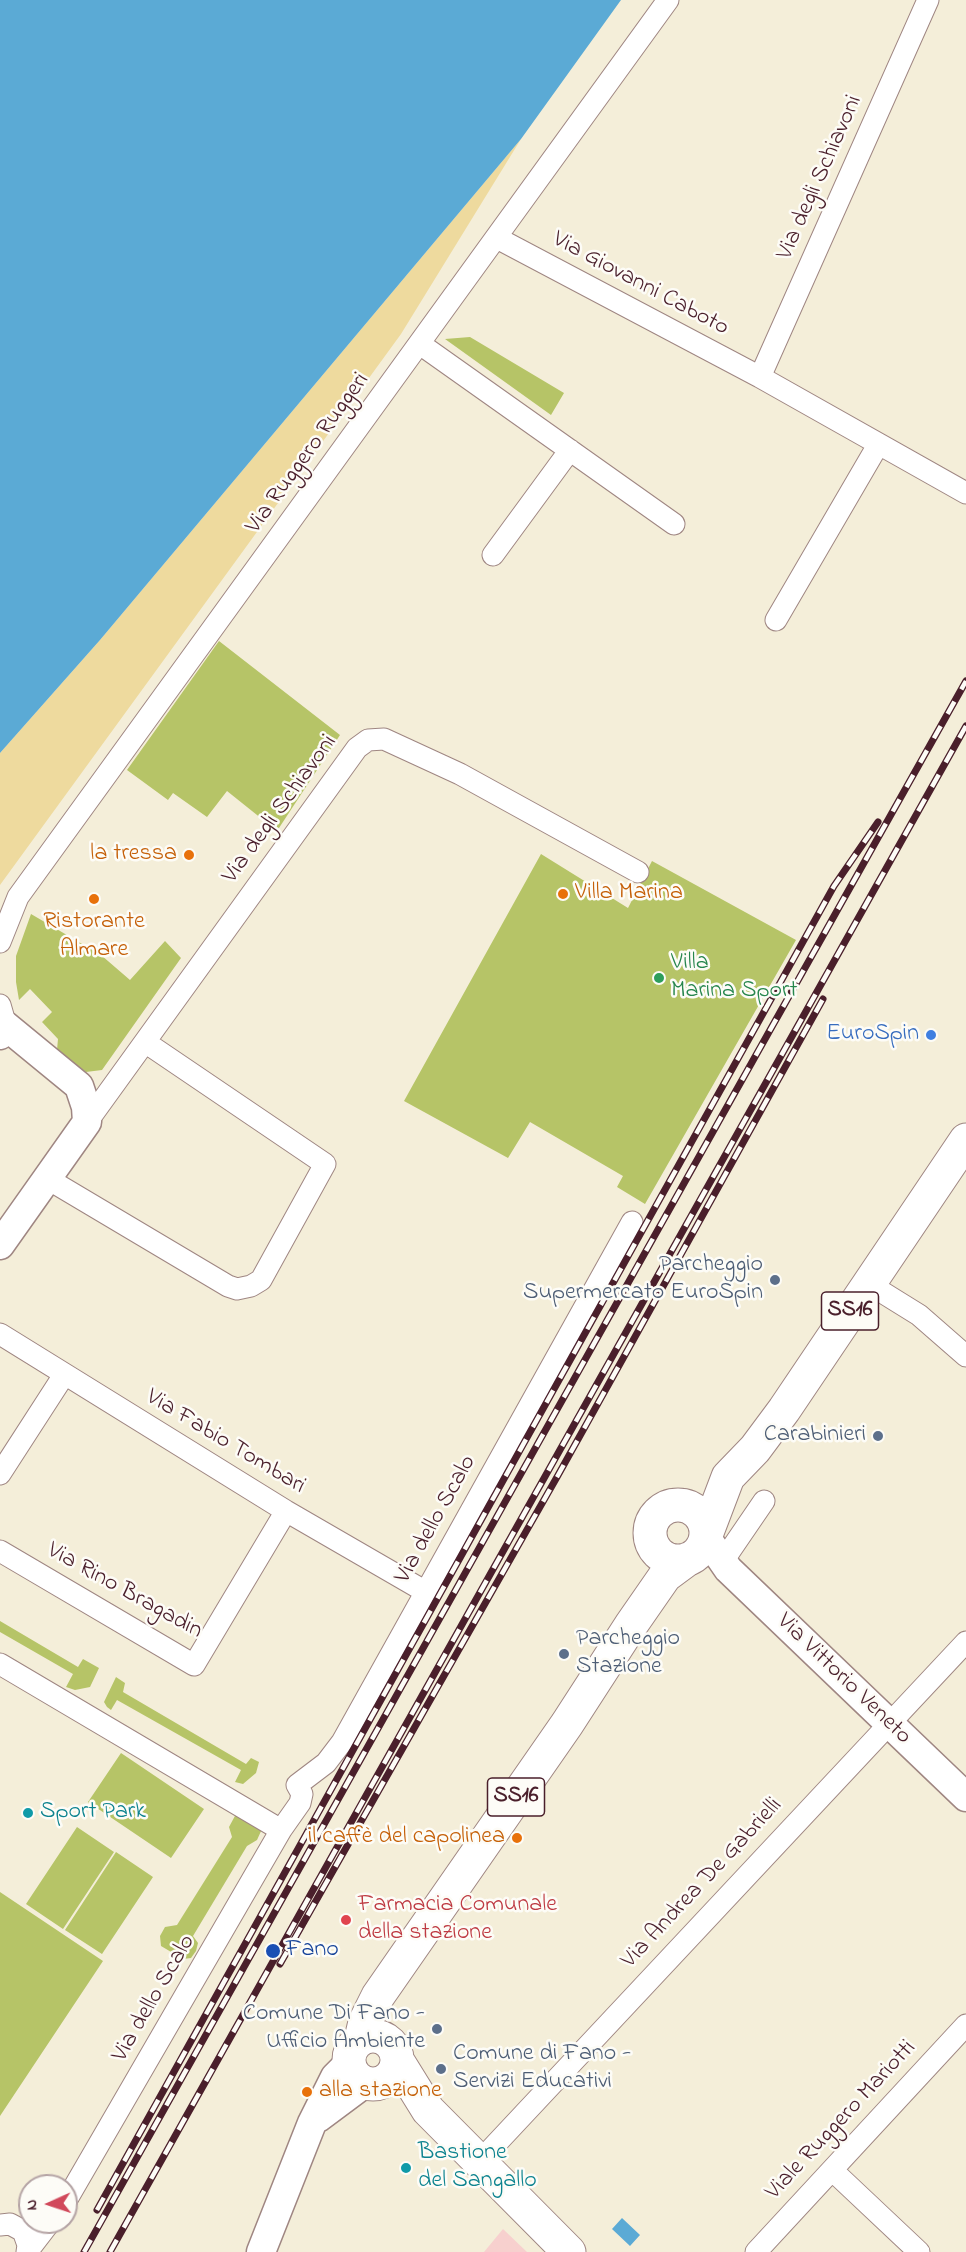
<!DOCTYPE html>
<meta charset="utf-8">
<style>
body{margin:0}
#map{position:relative;width:966px;height:2252px;overflow:hidden;background:#f4eed9;font-family:"Indie Flower",sans-serif}
canvas{display:block}
.north{position:absolute;left:18px;top:2174px;width:60px;height:60px;box-sizing:border-box;background:#fdfcf7;border:2px solid #b5a4a5;border-radius:50%;rotate:267deg;font-size:16px;font-weight:700;line-height:24px;text-align:center;color:#4a1f2b}
.north::after{content:'';display:block;margin:auto;width:21px;height:27px;background:#d1495b;clip-path:polygon(50% 0,100% 100%,50% 72%,0 100%)}
</style>
<div id="map">
<canvas width="966" height="2252"></canvas>
<div class="north">N</div>
</div>
<script>
const ctx = document.querySelector('canvas').getContext('2d');
ctx.lineJoin = 'round';
function fillPath(path, color) { ctx.fillStyle = color; ctx.fill(path, 'evenodd'); }
const toPath = rows => new Path2D(rows.map(r => 'M' + r).join(''));
function strokePath(path, color, width, dash) { ctx.strokeStyle = color; ctx.lineWidth = width; ctx.lineCap = dash ? 'butt' : 'round'; ctx.setLineDash(dash || []); ctx.stroke(path); }
function label(font, color, halo, rows, align = 'center') {
  ctx.font = font + ' "Indie Flower",sans-serif'; ctx.lineWidth = 5; ctx.setLineDash([]); ctx.textBaseline = 'middle'; ctx.strokeStyle = halo; ctx.fillStyle = color; for (const [text, x, y, turn = 0] of rows) {
    ctx.save(); ctx.translate(x, y); ctx.rotate((+turn || 0) * Math.PI / 180); ctx.textAlign = isNaN(turn) ? turn : align; if (halo) ctx.strokeText(text, 0, 0); ctx.fillText(text, 0, 0); ctx.restore();
  }
}
const built = toPath([
 [503,2229,527,2252,484,2252]
]);
const green = toPath([
 [470,337,564,393,551,415,445,339],
 [219,641,340,735,277,831,227,791,207,817,173,793,168,800,127,770],
 [541,854,628,908,652,861,796,940,645,1204,617,1187,623,1176,530,1122,508,1158,404,1101],
 [31,914,101,955,130,980,165,941,181,958,102,1070,86,1072,57,1050,58,1039,42,1022,52,1012,30,989,19,1000,16,982,16,956],
 [0,1621,78,1667,83,1659,99,1668,90,1687,75,1690,66,1687,73,1674,0,1632],
 [116,1677,125,1683,123,1692,246,1764,251,1758,259,1762,256,1773,243,1784,235,1782,241,1770,117,1700,111,1710,107,1707,104,1702],
 [121,1753,204,1809,171,1858,88,1802],
 [236,1814,262,1829,257,1840,247,1846,193,1936,198,1943,196,1951,191,1958,183,1959,161,1946,160,1936,165,1927,177,1925,232,1837,229,1827],
 [77,1827,114,1852,63,1929,26,1904],
 [116,1852,153,1877,102,1954,65,1930],
 [0,1892,103,1961,0,2116]
]);
const sand = toPath([
 [521,139,401,334,0,885,0,753,100,640]
]);
const water = toPath([
 [0,0,621,0,521,139,100,640,0,753],
 [622,2218,640,2235,630,2246,612,2229]
]);
const street = toPath([
 [497,238,760,377,966,493],
 [420,344,674,524],
 [760,377,928,0],
 [493,555,570,450],
 [776,620,878,445],
 [0,942,18,897,668,0],
 [0,1005,6,1026],
 [87,1122,357,748,368,740,384,739,460,774,638,872],
 [48,1179,228,1286,237,1289,251,1286,261,1280,325,1164,145,1042],
 [869,1284,919,1315,966,1356],
 [0,1334,286,1511,426,1592],
 [0,1474,64,1375],
 [0,1551,194,1665,286,1511],
 [723,1561,764,1501],
 [0,1664,281,1830],
 [479,2162,966,1642],
 [832,2170,919,2252],
 [66,2201,281,1830,300,1803,302,1794,297,1785,326,1763,342,1742,632,1222],
 [0,2225,10,2224,23,2231,28,2245,27,2252],
 [27,2252,50,2222],
 [756,2252,966,2025]
]);
const secondary = toPath([
 [0,1035,6,1026,79,1086,86,1107,87,1122,0,1245],
 [706,1537,728,1569,966,1797],
 [318,2118,365,2083],
 [261,2252,312,2123,335,2077,349,2063]
]);
const primary = toPath([
 '650 1533a28 28 0 1 1 56 0a28 28 0 1 1-56 0Z',
 [706,1535,728,1477,755,1449,784,1410,966,1140],
 '349 2060a24 24 0 1 1 48 0a24 24 0 1 1-48 0Z',
 [361,2039,365,2022,378,1996,567,1724,631,1625,665,1576,688,1559],
 [397,2060,428,2110,569,2252]
]);
const rail = toPath([
 [280,1964,557,1477,823,999],
 [97,2210,834,886,878,822],
 [84,2252,966,681],
 [110,2252,966,726]
]);
const markers = [
 [189,855,6,"#e8710a"],
 [563,894,6,"#e8710a"],
 [94,899,6,"#e8710a"],
 [659,978,6,"#2e9e5b"],
 [931,1035,6,"#3f7fe0"],
 [775,1280,6,"#5c6f8a"],
 [878,1436,6,"#5c6f8a"],
 [564,1654,6,"#5c6f8a"],
 [28,1813,6,"#0f9aa8"],
 [517,1838,6,"#e8710a"],
 [346,1920,6,"#e0444e"],
 [273,1951,8,"#1a4fb4"],
 [437,2029,6,"#5c6f8a"],
 [441,2069,6,"#5c6f8a"],
 [307,2092,6,"#e8710a"],
 [406,2168,6,"#0f9aa8"]
];
const shields = [
 [850,1311,57],
 [516,1797,57]
];
const shieldNames = [
 ["SS16",850,1311],
 ["SS16",516,1797]
];
const streetNames = [
 ["Via degli Schiavoni",821,178,-66],
 ["Via Giovanni Caboto",640,285,28],
 ["Via Ruggero Ruggeri",309,454,-54],
 ["Via degli Schiavoni",281,810,-54],
 ["Via Fabio Tombari",225,1443,31],
 ["Via dello Scalo",437,1520,-61],
 ["Via Rino Bragadin",124,1592,29],
 ["Via Vittorio Veneto",843,1680,44],
 ["Via Andrea De Gabrielli",703,1884,-47],
 ["Via dello Scalo",155,1999,-60],
 ["Viale Ruggero Mariotti",842,2121,-47]
];
const foodNames = [
 ["la tressa",177,855],
 ["Villa Marina",575,894,"left"],
 ["Ristorante",94,923,"center"],
 ["Almare",94,951,"center"],
 ["il caffè del capolinea",505,1838],
 ["alla stazione",319,2092,"left"]
];
const leisureNames = [
 ["Villa",671,964],
 ["Marina Sport",671,992]
];
const shopNames = [
 ["EuroSpin",919,1035]
];
const serviceNames = [
 ["Parcheggio",763,1266],
 ["Supermercato EuroSpin",763,1294],
 ["Carabinieri",866,1436],
 ["Parcheggio",576,1640,"left"],
 ["Stazione",576,1668,"left"],
 ["Comune Di Fano -",425,2015],
 ["Ufficio Ambiente",425,2043],
 ["Comune di Fano -",453,2055,"left"],
 ["Servizi Educativi",453,2083,"left"]
];
const cultureNames = [
 ["Sport Park",40,1813],
 ["Bastione",418,2154],
 ["del Sangallo",418,2182]
];
const healthNames = [
 ["Farmacia Comunale",358,1906],
 ["della stazione",358,1934]
];
const transitNames = [
 ["Fano",286,1951]
];
fillPath(built, '#f7d0ce');
fillPath(green, '#b6c467');
fillPath(sand, '#eeda9e');
fillPath(water, '#5baad5');
strokePath(street, '#9f8682', 23);
strokePath(secondary, '#9f8682', 31);
strokePath(primary, '#9f8682', 35);
strokePath(street, '#fff', 21);
strokePath(secondary, '#fff', 28);
strokePath(primary, '#fff', 33);
strokePath(rail, '#4a1f2b', 7);
strokePath(rail, '#fdfcf7', 4.5, [14]);
for (const [x, y, r, color] of markers) { const dot = new Path2D(); dot.arc(x, y, r, 0, 2 * Math.PI); ctx.fillStyle = color; ctx.fill(dot); strokePath(dot, '#fdfcf7', 2); }
for (const [x, y, w] of shields) { const box = new Path2D(); box.roundRect(x - w / 2, y - 19, w, 38, 4.5); ctx.fillStyle = '#fdfcf7'; ctx.fill(box); strokePath(box, '#4a1f2b', 1.5); }
label('bold 22px', '#4a1f2b', null, shieldNames);
label('24px', '#4a1f2b', '#fdfcf7', streetNames);
label('24px', '#c56008', '#fdfcf7', foodNames, 'right');
label('24px', '#27864d', '#fdfcf7', leisureNames, 'left');
label('24px', '#366cbe', '#fdfcf7', shopNames, 'right');
label('24px', '#4e5e75', '#fdfcf7', serviceNames, 'right');
label('24px', '#0d838f', '#fdfcf7', cultureNames, 'left');
label('24px', '#be3a42', '#fdfcf7', healthNames, 'left');
label('24px', '#164399', '#fdfcf7', transitNames, 'left');
</script>
